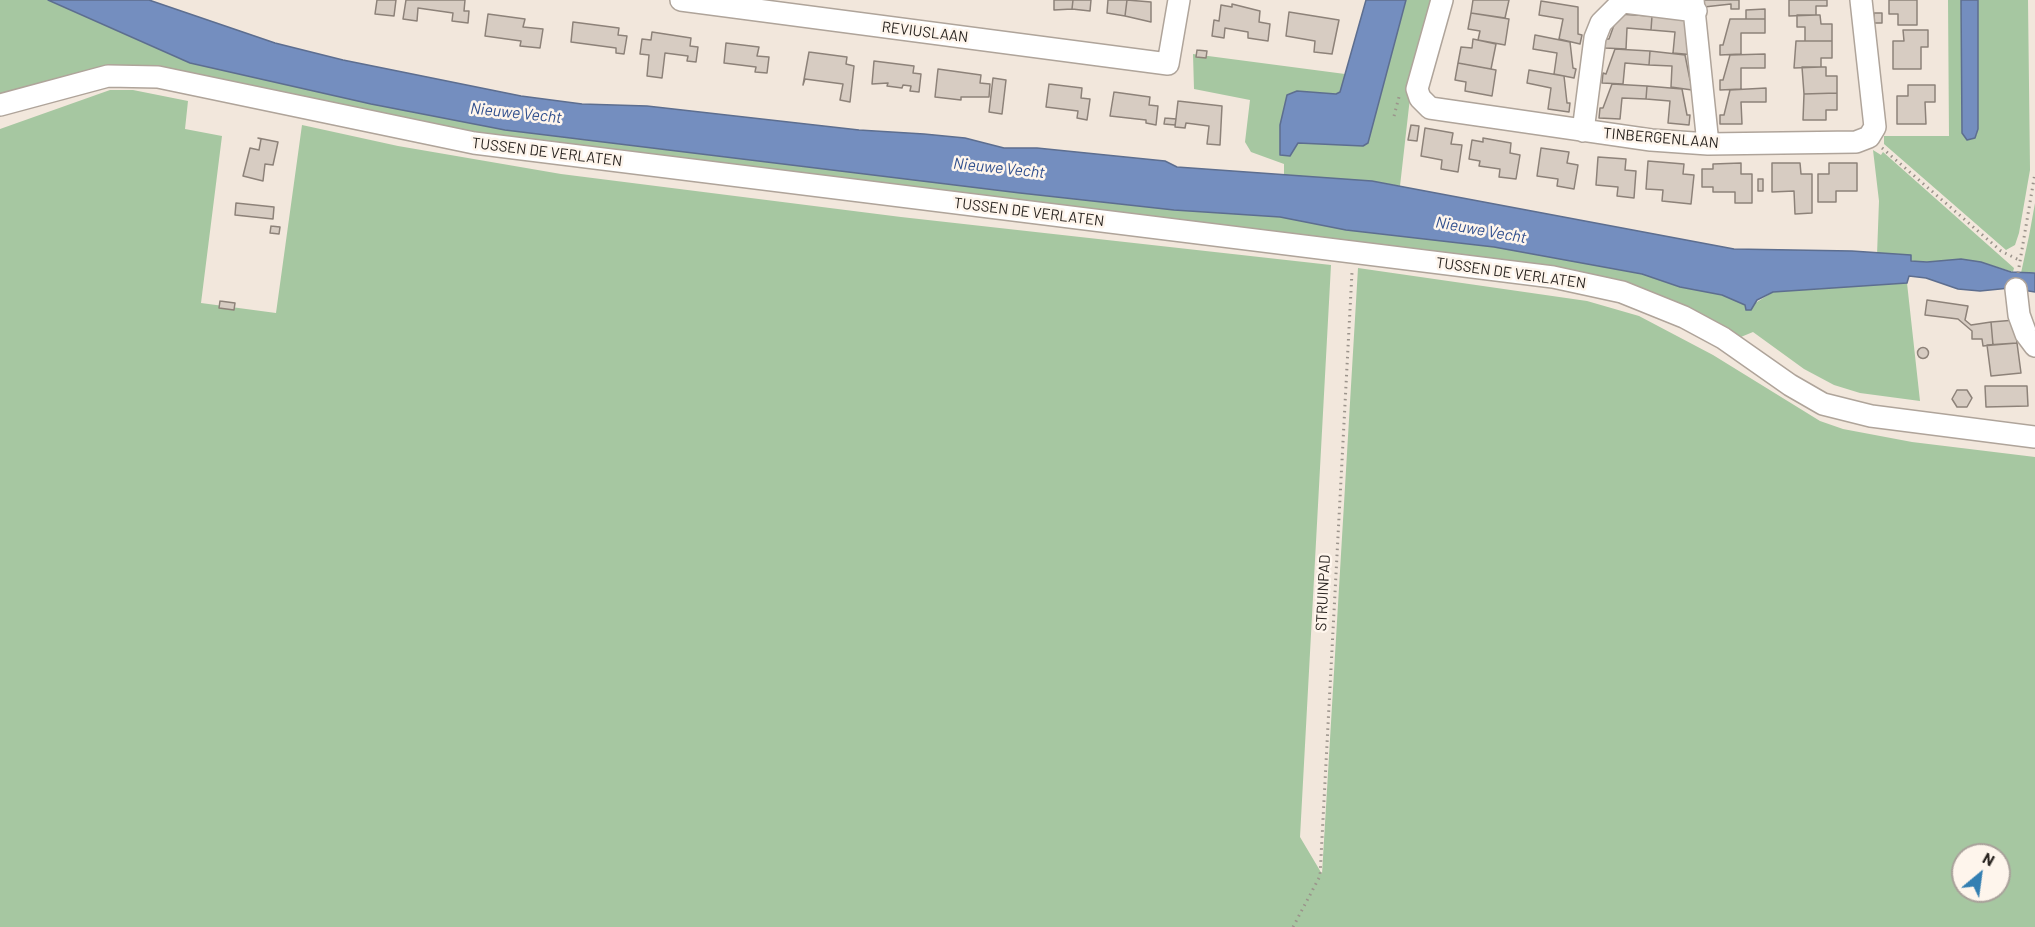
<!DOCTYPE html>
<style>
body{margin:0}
#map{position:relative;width:2035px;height:927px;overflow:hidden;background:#f2e7dc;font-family:Barlow,sans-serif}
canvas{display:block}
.north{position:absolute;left:1951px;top:843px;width:60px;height:60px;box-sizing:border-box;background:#fef5ec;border:2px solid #a8a19a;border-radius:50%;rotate:29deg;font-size:16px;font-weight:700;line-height:24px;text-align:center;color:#28231f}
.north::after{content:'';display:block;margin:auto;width:21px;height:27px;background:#337fb2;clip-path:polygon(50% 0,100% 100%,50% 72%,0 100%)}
</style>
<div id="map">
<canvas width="2035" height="927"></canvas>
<div class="north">N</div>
</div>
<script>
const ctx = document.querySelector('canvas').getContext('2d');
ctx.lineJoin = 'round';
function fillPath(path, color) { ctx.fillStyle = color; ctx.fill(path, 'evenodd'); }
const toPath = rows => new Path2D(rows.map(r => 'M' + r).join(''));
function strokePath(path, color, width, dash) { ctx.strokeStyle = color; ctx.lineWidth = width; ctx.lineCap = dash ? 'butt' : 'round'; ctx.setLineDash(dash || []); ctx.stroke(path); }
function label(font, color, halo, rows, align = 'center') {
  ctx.font = font + ' Barlow,sans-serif'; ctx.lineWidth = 5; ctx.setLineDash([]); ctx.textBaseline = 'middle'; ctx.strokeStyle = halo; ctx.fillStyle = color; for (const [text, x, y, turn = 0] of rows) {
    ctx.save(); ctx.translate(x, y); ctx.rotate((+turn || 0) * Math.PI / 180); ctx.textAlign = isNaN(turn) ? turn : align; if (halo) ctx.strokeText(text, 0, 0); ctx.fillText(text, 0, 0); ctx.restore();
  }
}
const green = toPath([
 [0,0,48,0,190,63,371,104,505,130,1020,193,1174,210,1280,217,1346,230,1494,247,1642,274,1680,287,1722,295,1745,305,1752,305,1773,292,1907,283,1920,401,1860,393,1834,385,1804,369,1753,332,1736,339,1643,293,489,139,150,71,0,99],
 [1406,0,1434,0,1412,80,1400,186,1372,181,1284,177,1284,164,1251,152,1245,142,1250,100,1194,89,1193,54,1345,74,1340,92,1336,94,1298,91,1287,95,1280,125,1280,155,1290,156,1298,143,1368,143],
 [1948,0,1961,0,1962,133,1977,135,1978,0,2028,0,2030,170,2019,233,2015,245,2006,250,1884,144,1884,136,1949,136],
 [110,90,133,90,188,101,185,129,222,136,201,303,276,313,302,125,398,146,561,174,901,217,1331,265,1300,837,1322,874,1358,268,1587,301,1639,316,1713,355,1820,421,1843,429,1912,442,2035,457,2035,927,0,927,0,129],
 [1963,855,1999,855,1999,891,1963,891],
 [1873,150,1881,155,1883,152,2014,268,2013,272,1981,262,1961,259,1928,262,1911,261,1911,255,1877,255,1879,201],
 [2035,203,2035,272,2021,273,2029,236]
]);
const water = toPath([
 [48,0,149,0,275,43,343,60,521,96,582,104,647,106,859,130,924,134,965,138,1004,148,1037,148,1165,161,1177,167,1372,181,1734,249,1852,251,1911,255,1911,261,1927,262,1961,259,1981,262,2011,272,2035,273,2035,292,2010,288,1980,291,1958,289,1926,278,1909,276,1907,283,1773,292,1757,300,1751,310,1746,310,1745,305,1722,295,1680,287,1642,274,1494,247,1346,230,1280,217,1174,210,1020,193,505,130,371,104,190,63,48,0],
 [1366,0,1406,0,1368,143,1363,146,1298,143,1290,156,1280,155,1280,125,1287,95,1297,91,1336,94,1340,92,1366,0],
 [1961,0,1978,0,1978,129,1975,138,1967,140,1962,133,1961,0]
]);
const building = toPath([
 [377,0,396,0,394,16,375,14,377,0],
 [406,0,465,0,464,11,469,11,468,23,452,21,453,13,418,8,417,21,403,19,406,0],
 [1054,0,1073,0,1072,9,1054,10,1054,0],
 [1073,0,1091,0,1090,11,1072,9,1073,0],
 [1108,0,1127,0,1125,16,1107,13,1108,0],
 [1127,0,1151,2,1151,22,1125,16,1127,0],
 [1473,0,1509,0,1505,18,1471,13,1473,0],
 [1704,0,1739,0,1739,9,1731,9,1731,4,1704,7,1704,0],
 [1789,0,1827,0,1827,6,1816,6,1816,15,1789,16,1789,0],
 [1889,0,1917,0,1917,25,1898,25,1898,14,1889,14,1889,0],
 [1541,1,1578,7,1578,34,1582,35,1580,44,1559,39,1563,19,1539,15,1541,1],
 [1232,4,1260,11,1259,22,1270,24,1268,41,1248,38,1248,32,1225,28,1224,38,1212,36,1214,20,1219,21,1221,5,1232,7,1232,4],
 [1765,9,1765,19,1746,19,1746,10,1765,9],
 [1289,12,1339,20,1332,54,1314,52,1315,41,1286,36,1289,12],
 [1471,13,1509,19,1505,45,1478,40,1480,31,1468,29,1471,13],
 [1874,13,1882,13,1882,23,1874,23,1874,13],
 [488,14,525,19,523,27,543,29,540,48,520,46,521,41,485,36,488,14],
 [1618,14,1652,16,1651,30,1627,28,1626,49,1605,48,1605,39,1609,39,1618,14],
 [1797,15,1820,15,1821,24,1832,24,1832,41,1805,41,1805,27,1797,27,1797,15],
 [1652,16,1687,19,1695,55,1673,53,1675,32,1651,30,1652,16],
 [1730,19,1765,19,1765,33,1741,33,1741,54,1720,55,1720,45,1723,45,1730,19],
 [573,22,619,28,618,35,627,36,624,54,616,53,616,48,571,42,573,22],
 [1903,30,1928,30,1928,47,1921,47,1921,69,1893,69,1893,41,1904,41,1903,30],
 [652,32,691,38,690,46,698,47,696,62,687,61,688,56,665,53,662,78,647,76,649,55,640,54,642,39,651,40,652,32],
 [1535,35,1570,42,1573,68,1576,69,1574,78,1554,74,1557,53,1533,49,1535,35],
 [1473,39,1496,44,1491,69,1458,63,1461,47,1472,48,1473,39],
 [1796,41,1832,41,1832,58,1821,58,1821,67,1794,68,1796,41],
 [726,43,759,47,757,56,769,57,767,73,755,72,756,67,724,63,726,43],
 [1615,49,1650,51,1649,65,1625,63,1623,84,1602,83,1603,73,1606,74,1615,49],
 [1197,50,1207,51,1206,58,1196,57,1197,50],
 [1650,51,1685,55,1690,80,1693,80,1692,90,1671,87,1672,66,1649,65,1650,51],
 [809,52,847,57,846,64,854,66,850,102,840,100,843,84,805,79,803,85,809,52],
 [1765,54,1765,68,1741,68,1741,89,1720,90,1720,80,1723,80,1730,55,1765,54],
 [874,61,914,66,913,73,921,74,919,92,910,91,911,86,903,85,902,88,887,86,888,83,872,84,874,61],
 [1458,63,1496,70,1492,96,1465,91,1466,82,1455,80,1458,63],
 [1802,67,1826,67,1826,76,1837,76,1837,93,1804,94,1802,67],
 [938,69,981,75,980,83,990,84,989,97,961,97,961,100,935,97,938,69],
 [1529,70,1564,76,1567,103,1570,103,1569,112,1548,109,1551,88,1527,83,1529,70],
 [993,78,1006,80,1002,114,989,112,993,78],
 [1049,84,1082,88,1081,98,1090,99,1087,120,1077,118,1078,111,1046,107,1049,84],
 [1612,84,1647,86,1646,99,1622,98,1620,119,1599,118,1600,108,1603,108,1612,84],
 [1908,85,1935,85,1935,102,1925,102,1926,124,1897,124,1897,96,1908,96,1908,85],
 [1647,86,1682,89,1687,115,1690,115,1689,125,1668,123,1670,101,1646,99,1647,86],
 [1766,88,1766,102,1741,102,1742,124,1720,124,1720,115,1724,115,1730,90,1766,88],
 [1114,92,1150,97,1149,105,1158,106,1156,125,1146,123,1146,120,1110,116,1114,92],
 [1837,93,1837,110,1826,110,1826,120,1803,120,1804,94,1837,93],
 [1178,101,1222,106,1220,145,1207,144,1209,126,1186,123,1185,128,1175,127,1178,101],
 [1165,118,1176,119,1175,125,1164,124,1165,118],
 [1411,125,1419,126,1417,141,1408,140,1411,125],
 [1425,128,1453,133,1451,144,1462,145,1458,172,1441,169,1442,160,1421,156,1425,128],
 [258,138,278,142,273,165,265,164,263,181,243,176,250,148,259,150,261,139,258,138],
 [1483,138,1511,143,1510,153,1520,155,1516,179,1499,177,1500,169,1479,166,1480,161,1469,159,1472,140,1483,142,1483,138],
 [1541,148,1569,152,1567,163,1578,165,1574,189,1557,186,1558,179,1537,176,1541,148],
 [1598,157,1626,159,1625,170,1636,171,1634,198,1617,196,1618,187,1596,185,1598,157],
 [1648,161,1684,164,1683,174,1694,175,1691,204,1662,201,1663,190,1646,189,1648,161],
 [1741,163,1741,174,1752,174,1752,203,1735,203,1735,192,1713,192,1713,187,1702,187,1702,169,1713,169,1713,164,1741,163],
 [1772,163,1800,163,1801,174,1812,174,1812,213,1795,214,1794,191,1772,192,1772,163],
 [1829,163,1857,163,1857,191,1836,191,1836,202,1818,202,1818,174,1829,174,1829,163],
 [1758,179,1763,179,1763,191,1758,191,1758,179],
 [236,203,274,207,273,219,235,215,236,203],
 [271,226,280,227,279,234,270,233,271,226],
 [1927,300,1968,306,1965,320,1971,325,1991,322,1993,345,1983,346,1982,339,1972,339,1972,331,1958,319,1925,315,1927,300],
 [220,301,235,303,234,310,219,308,220,301],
 [2015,320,2017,343,1993,345,1991,322,2015,320],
 [2017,343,2021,373,1991,376,1987,345,2017,343],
 '1917.5 353a5.5 5.5 0 1 1 11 0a5.5 5.5 0 1 1-11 0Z',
 [1985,386,2027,386,2028,406,1986,407,1985,386],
 [1957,390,1967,390,1972,398,1967,407,1957,407,1952,399,1957,390]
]);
const path = toPath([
 [1394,116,1399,97],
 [1882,148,2001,251,2019,260],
 [2018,273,2035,173],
 [1293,927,1320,876,1352,272]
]);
const minor = toPath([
 [681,0,1168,64,1179,0],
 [1442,0,1417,89,1420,98,1430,108,1651,140,1708,144,1856,142,1869,137,1875,127,1861,0],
 [1693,0,1708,144],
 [1624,2,1696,11],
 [0,105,108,76,158,77,474,143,1553,277,1622,292,1684,317,1723,338,1790,385,1823,404,1871,416,2035,437],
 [1583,131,1595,38,1601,23,1624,0],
 [2016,289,2019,315,2026,334,2035,346]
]);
const streetNames = [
 ["REVIUSLAAN",925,32,7],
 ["TINBERGENLAAN",1661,138,5],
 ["TUSSEN DE VERLATEN",547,152,7],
 ["TUSSEN DE VERLATEN",1029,212,7],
 ["TUSSEN DE VERLATEN",1511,273,8],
 ["STRUINPAD",1323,593,-87]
];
const waterNames = [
 ["Nieuwe Vecht",516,113,6],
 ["Nieuwe Vecht",999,168,6],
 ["Nieuwe Vecht",1481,230,10]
];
fillPath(green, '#a6c7a1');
fillPath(water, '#748ebf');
strokePath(water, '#5d6e8f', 1.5);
fillPath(building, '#d7ccc2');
strokePath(building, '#8d8279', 1.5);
strokePath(minor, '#afa49a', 24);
strokePath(path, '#9b938b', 3, [1.5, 4.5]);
strokePath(minor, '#fff', 21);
label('15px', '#28231f', '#fef5ec', streetNames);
label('italic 16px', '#304f8e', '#fef5ec', waterNames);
</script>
